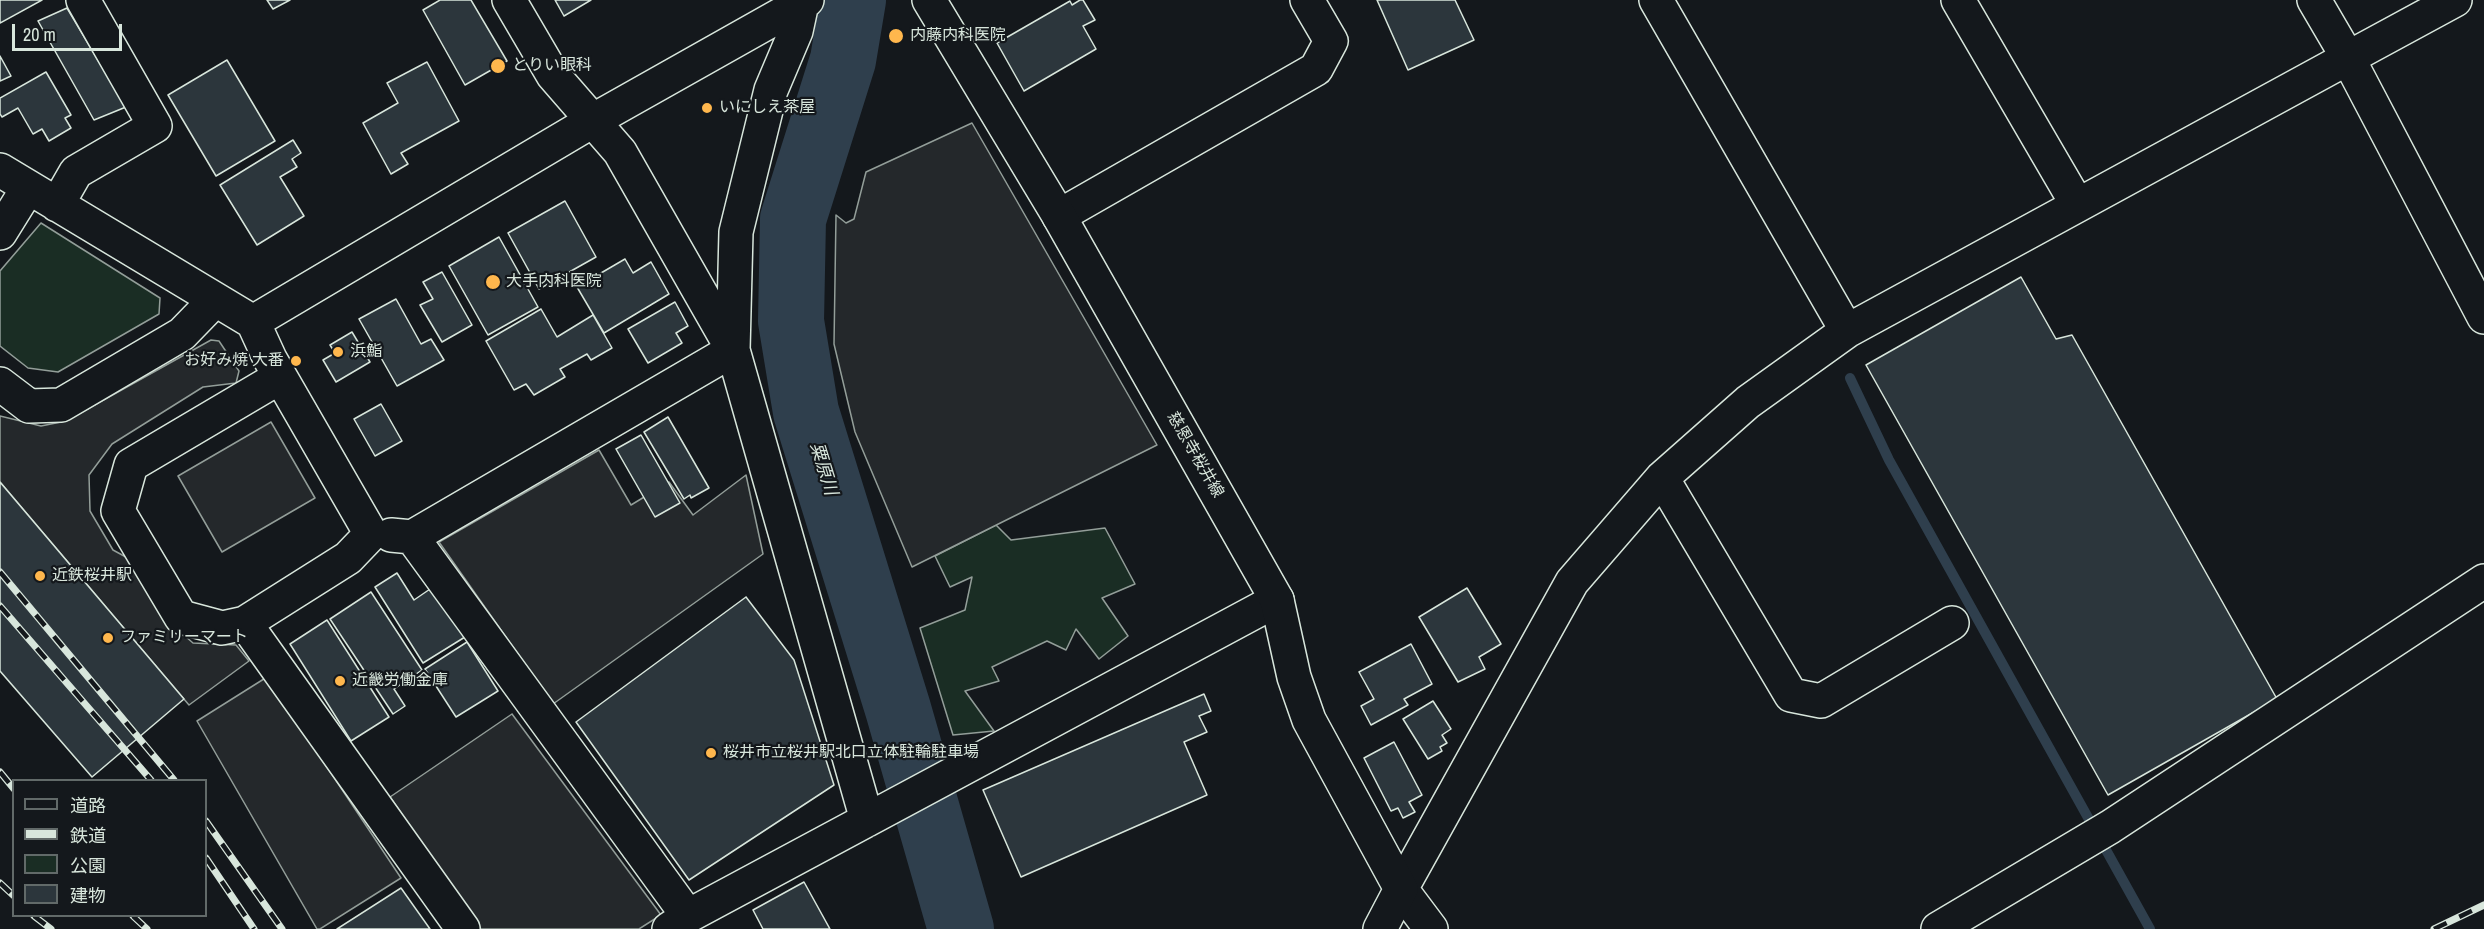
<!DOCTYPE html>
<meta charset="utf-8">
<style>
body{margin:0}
#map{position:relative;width:2484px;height:929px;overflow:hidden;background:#14181c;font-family:"Archivo Narrow","Noto Sans JP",sans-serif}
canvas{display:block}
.legend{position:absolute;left:12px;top:779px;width:195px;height:138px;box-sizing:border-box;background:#14181c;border:2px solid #626a69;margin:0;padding:8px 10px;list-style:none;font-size:18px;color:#d8e6dc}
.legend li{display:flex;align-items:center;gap:12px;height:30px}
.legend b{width:30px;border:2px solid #626a69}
.scale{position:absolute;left:12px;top:24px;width:110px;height:27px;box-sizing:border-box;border:3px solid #d8e6dc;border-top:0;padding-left:8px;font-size:18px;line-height:21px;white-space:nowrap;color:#d8e6dc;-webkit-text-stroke:4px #14181c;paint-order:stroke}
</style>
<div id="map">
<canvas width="2484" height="929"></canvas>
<ul class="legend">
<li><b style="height:8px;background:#14181c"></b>道路</li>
<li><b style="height:8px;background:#d8e6dc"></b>鉄道</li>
<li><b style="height:16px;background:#1a2d24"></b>公園</li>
<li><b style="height:16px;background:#2c363c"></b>建物</li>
</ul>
<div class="scale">20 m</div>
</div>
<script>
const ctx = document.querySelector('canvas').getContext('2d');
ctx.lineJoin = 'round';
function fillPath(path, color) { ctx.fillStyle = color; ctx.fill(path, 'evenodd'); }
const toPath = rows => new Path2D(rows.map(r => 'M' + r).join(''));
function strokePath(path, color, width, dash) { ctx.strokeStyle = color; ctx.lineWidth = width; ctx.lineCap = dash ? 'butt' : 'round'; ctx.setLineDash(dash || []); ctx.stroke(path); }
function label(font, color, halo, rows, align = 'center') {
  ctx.font = font + ' "Archivo Narrow","Noto Sans JP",sans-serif'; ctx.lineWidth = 4.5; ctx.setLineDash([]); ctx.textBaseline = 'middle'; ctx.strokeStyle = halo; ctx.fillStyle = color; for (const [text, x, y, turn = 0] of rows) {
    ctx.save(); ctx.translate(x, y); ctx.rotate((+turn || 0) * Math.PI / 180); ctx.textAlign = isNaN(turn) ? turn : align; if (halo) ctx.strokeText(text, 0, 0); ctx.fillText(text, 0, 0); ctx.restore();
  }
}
const green = toPath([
 [41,223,160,298,159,314,58,372,28,368,0,346,0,271,41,223],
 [996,525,1011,540,1105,528,1135,584,1102,598,1128,636,1099,659,1076,629,1066,650,1047,641,992,667,999,681,965,691,994,731,953,735,920,628,965,610,972,577,950,587,935,556,996,525]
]);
const parking = toPath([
 [972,123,1157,445,912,567,855,432,834,344,836,215,846,223,854,219,866,172,972,123],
 [211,340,219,341,239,371,236,383,203,387,112,444,89,475,90,511,113,550,135,562,177,629,193,643,236,645,249,661,189,705,0,482,0,416,41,426,66,421,211,340],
 [271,422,315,498,222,552,178,476,271,422],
 [599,450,631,505,669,482,693,515,746,475,763,554,553,704,439,542,599,450],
 [267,677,401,878,320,929,317,929,197,721,267,677],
 [512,714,661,915,639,929,481,929,390,797,512,714]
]);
const stream = toPath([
 [1850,378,1889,460,2150,929]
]);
const river = toPath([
 [853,0,843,60,793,219,791,321,806,412,898,709,961,929]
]);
const building = toPath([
 [0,0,42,0,0,23,0,0],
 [267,0,290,0,273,9,267,0],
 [440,0,471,0,507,61,465,85,423,10,440,0],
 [555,0,591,0,564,16,555,0],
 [1080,0,1083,0,1095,20,1083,26,1096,49,1024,91,997,43,1070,1,1072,5,1080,0],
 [1377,0,1455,0,1474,40,1408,70,1377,0],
 [67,8,126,107,94,120,38,21,67,8],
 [0,56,11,76,0,81,0,56],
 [227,60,275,141,216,176,168,95,227,60],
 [427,62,459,121,401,153,408,164,391,174,363,123,398,103,387,83,427,62],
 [46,72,71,115,65,118,71,128,49,141,42,129,33,134,18,108,2,117,0,114,0,98,46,72],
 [293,140,301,153,292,159,297,167,280,177,304,216,257,245,220,185,293,140],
 [565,201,596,257,539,289,508,233,565,201],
 [499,237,538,307,488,335,449,266,499,237],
 [625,259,633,273,651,262,669,294,604,333,577,287,625,259],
 [442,272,472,325,442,342,420,305,433,299,423,282,442,272],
 [2021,277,2056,339,2072,335,2277,699,2108,795,1866,365,2021,277],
 [396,299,421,344,431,339,444,360,397,386,359,319,396,299],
 [675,302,688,326,676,333,682,343,648,363,628,329,675,302],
 [541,309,557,337,593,315,612,348,591,360,587,354,560,369,565,377,534,395,526,384,514,390,486,341,541,309],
 [352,332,370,362,336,382,323,360,335,353,330,345,352,332],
 [381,404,402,441,375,456,354,419,381,404],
 [668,417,709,488,691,498,690,495,684,499,644,432,668,417],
 [641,435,680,503,655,517,616,449,641,435],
 [0,482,184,699,92,777,0,671,0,482],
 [397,573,414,600,433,587,465,637,423,663,375,587,397,573],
 [1467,588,1501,644,1479,657,1485,669,1458,682,1419,617,1467,588],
 [371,592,422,670,394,689,405,706,393,714,330,619,371,592],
 [746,597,794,660,834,785,689,880,576,722,746,597],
 [327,620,389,717,351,741,290,644,327,620],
 [467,642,498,691,456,717,425,669,467,642],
 [1411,644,1432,684,1404,699,1408,705,1371,725,1361,706,1374,699,1359,672,1411,644],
 [1204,694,1211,711,1199,716,1207,732,1184,742,1207,795,1021,877,983,790,1204,694],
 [1433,701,1451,729,1442,735,1447,743,1440,747,1442,751,1428,759,1403,719,1433,701],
 [1394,742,1422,795,1409,802,1415,812,1403,818,1398,808,1391,811,1364,758,1394,742],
 [804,882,830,929,763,929,753,910,804,882],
 [401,888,430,929,337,929,401,888]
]);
const minor = toPath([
 [509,0,553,75,620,152,733,350,867,820],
 [1656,0,1847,331],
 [1958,0,2077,204],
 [2455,0,2348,58,2484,317],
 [0,170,253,322,270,359,371,534],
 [57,205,76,172,155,126,83,0],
 [1059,216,1316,69,1331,41,1307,0],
 [0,233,28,188],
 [253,322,594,120,807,0],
 [280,377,131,465,118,511,181,617,222,628,245,623,348,558,371,534],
 [0,384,29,406,61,405,182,334,215,300],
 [1662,478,1791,695,1821,701,1952,623],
 [391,535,412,537,688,916],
 [412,537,733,350,736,232,771,90,796,31,802,3],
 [245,623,463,929],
 [669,929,688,916,1277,600],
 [1431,929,1401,889,1572,582,1662,478,1748,402,1847,331,2348,58,2314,0],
 [1938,929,2110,827,2484,581]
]);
const major = toPath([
 [929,0,1059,216,1277,600,1294,677,1309,720,1401,889,1380,929]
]);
const rail = toPath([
 [0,572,174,780],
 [0,606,151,780],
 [0,772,14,789],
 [206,821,282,929],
 [206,858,254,929],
 [0,883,14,896],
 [34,916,51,929],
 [133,916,147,929],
 [2434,929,2484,905]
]);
const markers = [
 [896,36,8,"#ffb74d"],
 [498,66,8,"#ffb74d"],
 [707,108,6,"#ffb74d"],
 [493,282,8,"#ffb74d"],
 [338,352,6,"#ffb74d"],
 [296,361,6,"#ffb74d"],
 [40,576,6,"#ffb74d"],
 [108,638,6,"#ffb74d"],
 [340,681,6,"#ffb74d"],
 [711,753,6,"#ffb74d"]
];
const poiNames = [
 ["内藤内科医院",910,36],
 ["とりい眼科",512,66],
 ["いにしえ茶屋",719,108],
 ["大手内科医院",506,282],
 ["浜鮨",350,352],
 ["お好み焼 大番",284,361,"right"],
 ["近鉄桜井駅",52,576],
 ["ファミリーマート",120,638],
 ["近畿労働金庫",352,681],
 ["桜井市立桜井駅北口立体駐輪駐車場",723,753]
];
const streetNames = [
 ["慈恩寺桜井線",1195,455,60]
];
const waterNames = [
 ["粟原川",823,469,73]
];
fillPath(green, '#1a2d24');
strokePath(green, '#939e99', 1.5);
fillPath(parking, '#24282b');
strokePath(parking, '#939e99', 1.5);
strokePath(stream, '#2f3f4d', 10);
strokePath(river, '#2f3f4d', 66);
fillPath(building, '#2c363c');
strokePath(building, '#d8e6dc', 1.5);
strokePath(minor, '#d8e6dc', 36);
strokePath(major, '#d8e6dc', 36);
strokePath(minor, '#14181c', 33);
strokePath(major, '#14181c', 33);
strokePath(rail, '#d8e6dc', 7);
strokePath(rail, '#14181c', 4.5, [14]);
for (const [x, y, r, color] of markers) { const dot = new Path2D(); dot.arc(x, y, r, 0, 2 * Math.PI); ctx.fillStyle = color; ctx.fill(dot); strokePath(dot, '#14181c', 2); }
label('16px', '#d8e6dc', '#14181c', poiNames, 'left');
label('16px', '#d8e6dc', '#14181c', streetNames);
label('italic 18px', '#d8e6dc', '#14181c', waterNames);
</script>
